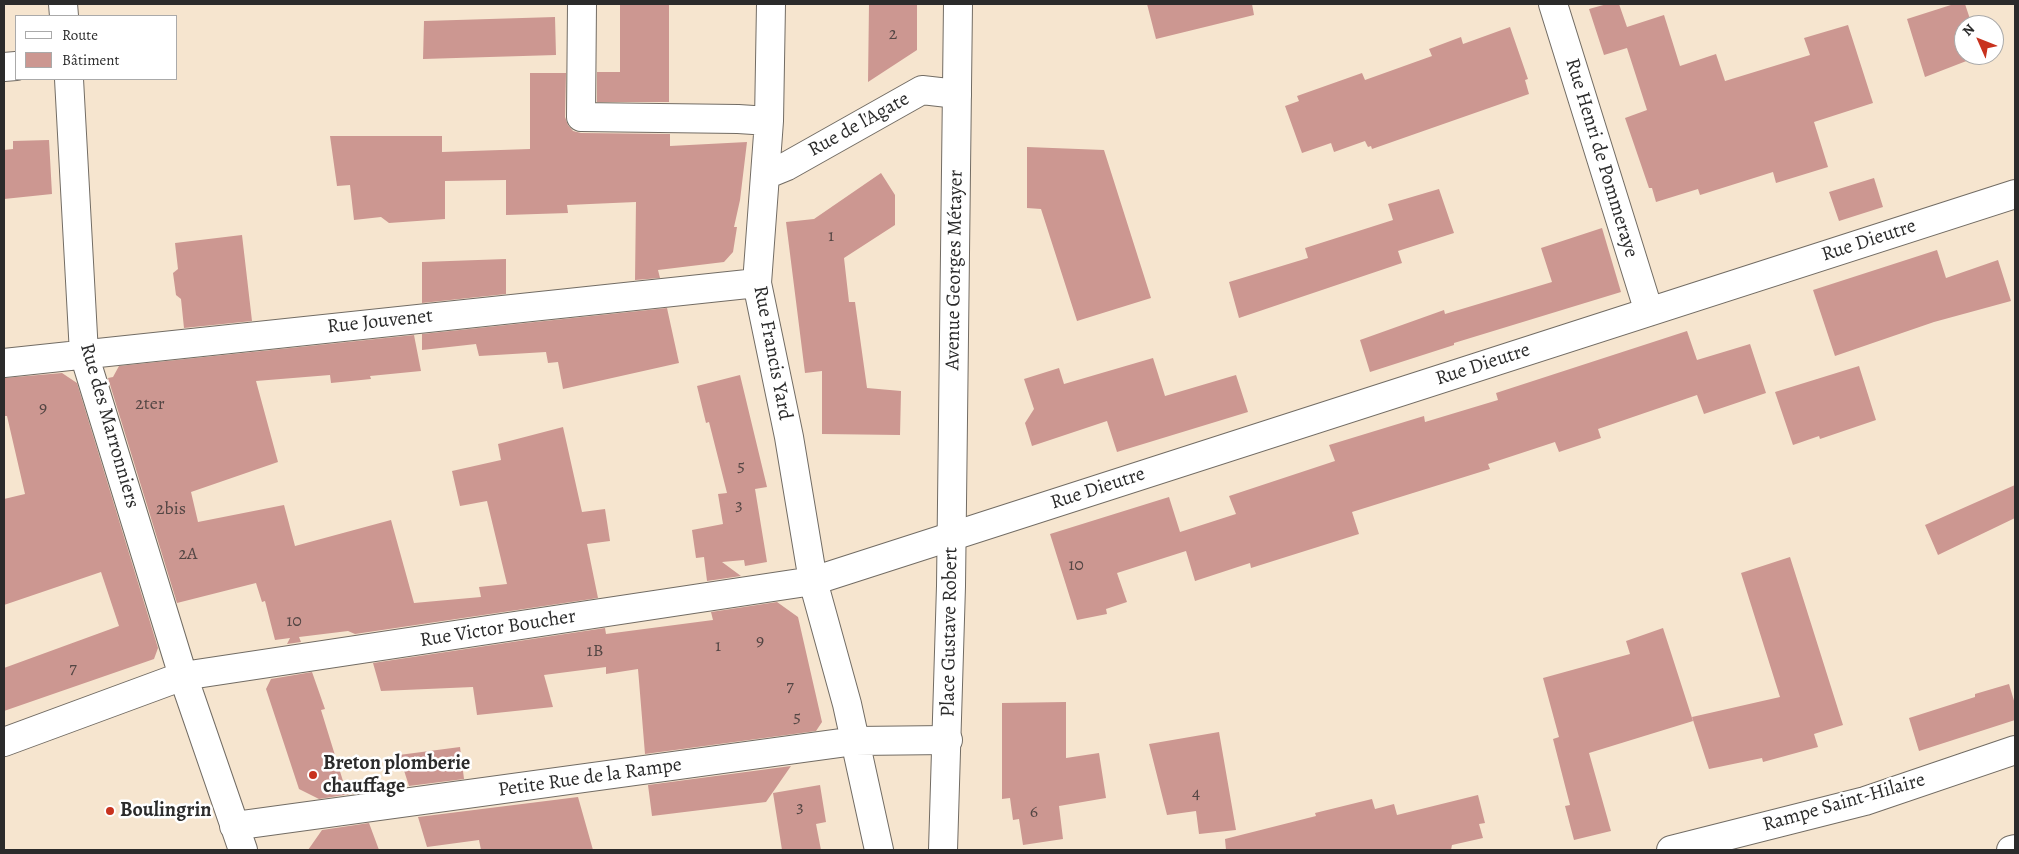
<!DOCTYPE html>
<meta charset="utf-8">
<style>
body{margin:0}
#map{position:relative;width:2019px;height:854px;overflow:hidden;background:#f6e5cf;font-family:Alegreya,serif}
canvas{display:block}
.frame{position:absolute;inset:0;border:5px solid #2b2b2b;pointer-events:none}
.legend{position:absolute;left:15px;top:15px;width:162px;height:65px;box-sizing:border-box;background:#fff;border:1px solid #aaa;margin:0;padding:6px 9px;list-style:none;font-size:15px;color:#2b2b2b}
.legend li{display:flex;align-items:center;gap:10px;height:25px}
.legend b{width:25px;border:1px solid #aaa}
.north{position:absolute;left:1954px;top:15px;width:50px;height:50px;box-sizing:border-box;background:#fff;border:1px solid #aaa;border-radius:50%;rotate:314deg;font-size:14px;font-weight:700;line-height:20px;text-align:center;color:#2b2b2b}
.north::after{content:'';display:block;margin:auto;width:18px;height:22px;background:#c8321e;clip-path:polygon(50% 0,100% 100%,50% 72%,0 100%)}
</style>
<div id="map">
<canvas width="2019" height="854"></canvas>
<div class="frame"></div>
<ul class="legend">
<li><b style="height:6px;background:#fff"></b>Route</li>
<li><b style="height:14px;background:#cc9791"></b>Bâtiment</li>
</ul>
<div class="north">N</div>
</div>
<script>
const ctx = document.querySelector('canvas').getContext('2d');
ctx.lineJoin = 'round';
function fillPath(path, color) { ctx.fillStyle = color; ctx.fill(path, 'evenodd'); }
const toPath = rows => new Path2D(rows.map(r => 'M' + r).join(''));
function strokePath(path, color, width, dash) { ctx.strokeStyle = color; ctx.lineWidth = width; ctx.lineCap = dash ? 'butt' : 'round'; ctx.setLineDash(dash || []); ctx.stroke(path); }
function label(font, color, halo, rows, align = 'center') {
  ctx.font = font + ' Alegreya,serif'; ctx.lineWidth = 5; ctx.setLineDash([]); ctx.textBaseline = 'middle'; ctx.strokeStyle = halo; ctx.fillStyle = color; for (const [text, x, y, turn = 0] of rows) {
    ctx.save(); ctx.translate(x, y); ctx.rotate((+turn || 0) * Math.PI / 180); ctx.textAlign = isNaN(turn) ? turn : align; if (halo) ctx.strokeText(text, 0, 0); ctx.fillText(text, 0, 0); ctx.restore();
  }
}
const building = toPath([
 [620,4,669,4,669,102,597,102,597,72,620,72],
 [869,4,917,4,917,50,868,82],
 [1147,4,1252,4,1254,15,1156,39],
 [1607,4,1619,4,1627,27,1664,15,1680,66,1716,54,1725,81,1810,55,1804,38,1848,25,1873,103,1814,122,1828,167,1776,183,1773,172,1700,195,1698,189,1656,202,1652,188,1649,188,1625,118,1647,110,1627,48,1604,55,1589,9],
 [1954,4,1965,4,1972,25,1964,25,1964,55,1982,55,1925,77,1907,19],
 [555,17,556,55,423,59,424,21],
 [1510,27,1528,79,1525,80,1529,94,1372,149,1371,146,1368,147,1365,141,1334,152,1331,143,1302,153,1285,106,1299,101,1297,96,1362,73,1365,80,1432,56,1429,49,1461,37,1463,44],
 [530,73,566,73,565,117,568,125,573,131,581,133,670,134,670,146,747,142,740,200,734,227,737,227,733,252,724,262,658,270,660,278,635,280,636,202,567,205,568,213,506,215,506,180,445,181,445,219,389,223,381,217,354,220,350,185,337,186,330,136,442,136,442,152,530,149],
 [49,140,52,194,4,199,4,150,13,149,13,141],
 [1027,147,1104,150,1151,298,1077,321,1041,209,1027,208],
 [881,173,895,195,895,225,844,258,849,302,855,302,867,388,901,391,900,435,822,434,822,371,805,373,786,222,814,219],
 [1874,178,1883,207,1839,221,1829,192],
 [1439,189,1454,233,1398,251,1402,263,1239,318,1229,282,1308,258,1305,248,1393,220,1388,204],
 [1602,228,1621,292,1454,343,1454,345,1370,372,1360,340,1444,310,1445,314,1552,282,1541,248],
 [242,235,252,321,184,328,181,299,176,295,173,273,178,269,175,243],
 [1937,250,1946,278,1998,260,2011,301,1934,322,1835,356,1813,290],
 [506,259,506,294,422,303,422,262],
 [667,308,679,363,563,389,558,362,548,363,546,352,479,356,476,344,422,350,422,334],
 [1687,331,1697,360,1750,344,1766,393,1704,414,1697,395,1598,429,1601,438,1559,452,1555,442,1488,464,1490,469,1352,512,1359,534,1251,568,1250,563,1195,581,1186,551,1117,573,1127,602,1106,609,1107,614,1077,620,1050,534,1169,497,1180,532,1236,514,1229,496,1335,461,1329,445,1424,416,1425,422,1498,400,1496,393],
 [414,335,421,371,370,376,371,379,331,383,330,375,256,381,278,462,191,492,198,522,284,505,295,546,391,520,414,603,481,597,479,587,507,584,487,501,460,506,452,471,501,460,498,444,563,427,582,512,605,509,610,541,587,544,598,598,355,634,348,631,299,637,301,642,287,644,290,638,275,640,265,601,262,602,256,583,177,603,108,378,113,377,119,366],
 [1153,358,1165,396,1236,375,1248,412,1117,452,1107,421,1032,446,1025,423,1034,409,1024,379,1059,368,1064,384],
 [1859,366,1876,420,1820,439,1819,436,1793,445,1775,392],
 [62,373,77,383,158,648,154,659,4,711,4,668,119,626,101,572,4,605,4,499,25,494,7,416,4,416,4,378],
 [740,375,767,487,755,489,767,562,745,566,744,560,722,562,741,576,707,581,704,557,696,558,692,530,723,524,718,494,727,493,709,422,706,423,697,386],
 [2015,485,2015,518,1938,555,1925,525],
 [1790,557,1843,725,1814,734,1818,747,1763,762,1762,758,1709,769,1692,717,1780,697,1741,573],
 [777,602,798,617,822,722,816,731,645,754,638,669,606,674,606,667,544,675,553,707,477,715,473,687,381,691,373,663,605,628,606,634,713,620,711,612],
 [1663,628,1693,721,1589,753,1611,831,1574,840,1565,806,1570,805,1553,739,1559,737,1543,678,1630,654,1626,641],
 [312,672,325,709,321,710,347,794,354,784,357,793,319,799,299,789,266,689,271,679],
 [2009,684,2015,704,2015,720,1919,751,1909,718,1975,697,1975,694],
 [1066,702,1066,758,1099,753,1106,798,1059,806,1063,839,1023,845,1019,819,1013,820,1010,798,1002,799,1002,703],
 [1219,732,1236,830,1199,834,1196,811,1167,815,1149,744],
 [460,747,464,779,409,786,399,755],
 [791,766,766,802,652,816,648,785],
 [820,785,826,822,816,824,821,850,782,850,773,793],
 [1478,795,1485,823,1479,824,1483,838,1452,845,1451,850,1226,850,1225,839,1316,816,1315,813,1372,799,1375,809,1394,804,1397,815],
 [578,797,593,850,481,850,479,840,427,847,418,817],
 [369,823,379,850,308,850,322,830]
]);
const minor = toPath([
 [63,4,64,16],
 [582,4,581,117,738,119,769,121],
 [771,4,769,121,757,283,789,437,813,581,847,704,879,850],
 [1553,4,1649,312],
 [4,67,16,66],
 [69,79,84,354,183,676,243,850],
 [765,175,787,166,922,90,957,94],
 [4,363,757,283],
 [4,742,183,676,813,581,2015,194],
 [234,826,855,741,948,740],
 [1671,850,1865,801,2015,750]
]);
const tertiary = toPath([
 [943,850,951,586,958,4]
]);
const primary = toPath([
 [2011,850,2015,849]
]);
const markers = [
 [313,775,5,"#c8321e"],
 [110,811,5,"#c8321e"]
];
const numberNames = [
 ["2",893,35],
 ["1",831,237],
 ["2ter",150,405],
 ["9",43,409],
 ["5",741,467],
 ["3",739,506],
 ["2bis",171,510],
 ["2A",188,555],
 ["10",1076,566],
 ["10",294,622],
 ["9",760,642],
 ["1",718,647],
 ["1B",595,652],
 ["7",73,669],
 ["7",790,687],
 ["5",797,718],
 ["4",1196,794],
 ["3",800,808],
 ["6",1034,813]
];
const streetNames = [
 ["Rue de l'Agate",859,125,-29],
 ["Rue Henri de Pommeraye",1601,158,73],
 ["Rue Dieutre",1869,241,-18],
 ["Avenue Georges Métayer",955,270,-89],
 ["Rue Jouvenet",380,322,-6],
 ["Rue Francis Yard",772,353,79],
 ["Rue Dieutre",1483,365,-18],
 ["Rue des Marronniers",109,426,74],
 ["Rue Dieutre",1098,489,-18],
 ["Rue Victor Boucher",498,629,-9],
 ["Place Gustave Robert",950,632,-89],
 ["Petite Rue de la Rampe",590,778,-8],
 ["Rampe Saint-Hilaire",1844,803,-16]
];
const poiNames = [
 ["Breton plomberie",323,764],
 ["chauffage",323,787],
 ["Boulingrin",120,811]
];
fillPath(building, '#cc9791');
strokePath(minor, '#726c64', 30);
strokePath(tertiary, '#726c64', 30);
strokePath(primary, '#726c64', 30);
strokePath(minor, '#fff', 28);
strokePath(tertiary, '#fff', 28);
strokePath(primary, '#fff', 28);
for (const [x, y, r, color] of markers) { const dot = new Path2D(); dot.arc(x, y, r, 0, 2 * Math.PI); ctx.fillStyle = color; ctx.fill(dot); strokePath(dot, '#fff', 2); }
label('18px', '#534644', null, numberNames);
label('20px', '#2b2b2b', '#fff', streetNames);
label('bold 20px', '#2b2b2b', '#fff', poiNames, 'left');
</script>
